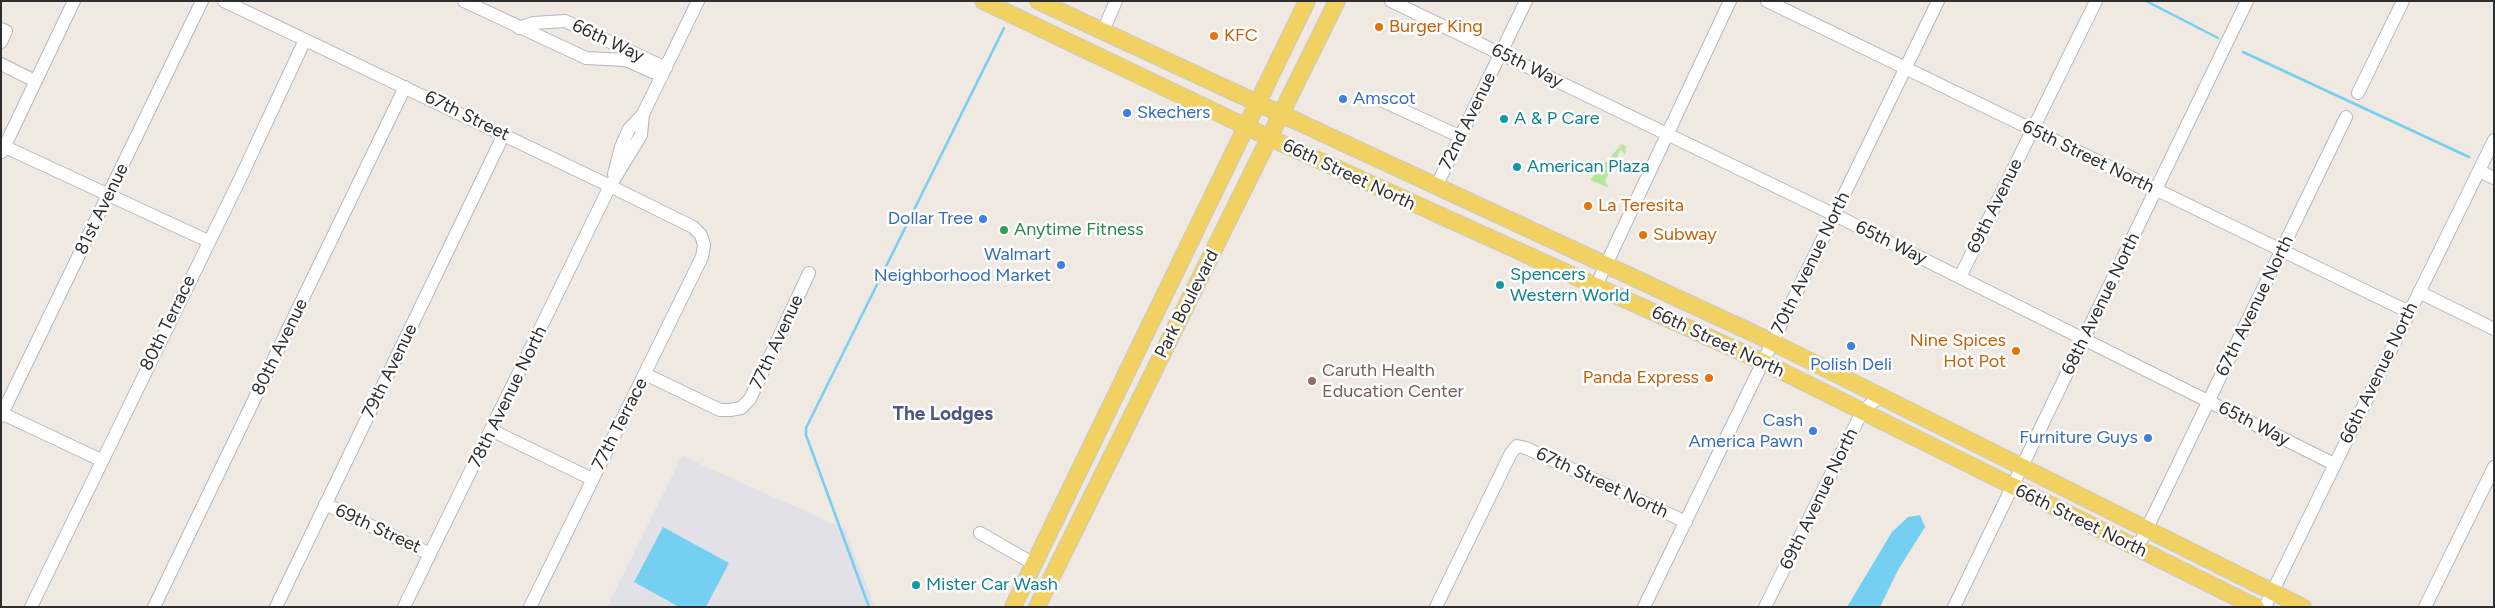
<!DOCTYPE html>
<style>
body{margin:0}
#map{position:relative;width:2495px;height:608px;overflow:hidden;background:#efe9e1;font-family:Figtree,sans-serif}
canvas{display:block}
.frame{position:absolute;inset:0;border:2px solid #2e2e2e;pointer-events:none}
</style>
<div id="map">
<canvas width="2495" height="608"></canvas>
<div class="frame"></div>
</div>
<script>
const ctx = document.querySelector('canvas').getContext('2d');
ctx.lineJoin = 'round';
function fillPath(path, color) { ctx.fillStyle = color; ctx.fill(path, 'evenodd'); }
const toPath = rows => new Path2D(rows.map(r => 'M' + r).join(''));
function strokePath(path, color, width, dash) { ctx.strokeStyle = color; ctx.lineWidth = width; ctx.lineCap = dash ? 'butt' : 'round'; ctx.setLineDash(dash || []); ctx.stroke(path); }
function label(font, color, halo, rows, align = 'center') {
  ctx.font = font + ' Figtree,sans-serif'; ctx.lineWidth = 5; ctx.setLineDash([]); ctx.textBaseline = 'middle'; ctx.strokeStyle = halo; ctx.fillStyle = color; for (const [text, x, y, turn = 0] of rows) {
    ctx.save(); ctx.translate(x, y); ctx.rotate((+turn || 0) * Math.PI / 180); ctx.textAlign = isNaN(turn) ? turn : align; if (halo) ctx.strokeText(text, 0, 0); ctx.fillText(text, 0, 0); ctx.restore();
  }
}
const industrial = toPath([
 [682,456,845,529,875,607,706,607,729,563,634,582,679,607,607,607]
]);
const green = toPath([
 [1622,144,1626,146,1625,155,1621,149,1605,181,1609,188,1590,180]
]);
const water = toPath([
 [1920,515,1925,527,1898,570,1880,607,1847,607,1892,532,1908,517],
 [663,527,729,563,706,607,679,607,634,582]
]);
const stream = toPath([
 [2146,1,2218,38],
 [2243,52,2469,157],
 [869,607,806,435,806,428,1004,28]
]);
const minor = toPath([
 [224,1,610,186,693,227,701,235,704,245,702,257,530,607],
 [464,1,586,58,626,60,662,76],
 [1391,1,1835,215,2334,464],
 [1767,1,2409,312],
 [519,28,533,23,565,21,666,68],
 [1,29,6,31,1,42],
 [1103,31,1116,1],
 [1,64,35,81],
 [2358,93,2403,1],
 [1383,101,1461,137],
 [1,145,208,241],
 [2,152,74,1],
 [2479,171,2494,178],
 [614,174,621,147,629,129,643,114,698,1],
 [1436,187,1526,1],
 [1960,277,2096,1],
 [1596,286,1730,1],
 [2419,292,2494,329],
 [645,374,720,410,730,410,741,408,750,399,809,273],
 [1,413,101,460],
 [1,416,202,1],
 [491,430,592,479],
 [325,504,430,554],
 [980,533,1034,564],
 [2137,549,2346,117],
 [31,607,240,179,305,40],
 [154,607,405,87],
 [276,607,504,134],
 [404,607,610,186,641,135,643,114],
 [1436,607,1511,453,1517,446,1526,448,1686,522],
 [1644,607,1938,1],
 [1765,607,1862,412,1880,396],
 [1954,607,2247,1],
 [2265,607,2494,140],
 [2425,607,2494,467]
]);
const major = toPath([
 [983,1,1270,138,1763,362,2256,607],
 [1038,1,1772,342,2303,607],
 [1013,607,1307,1],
 [1037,607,1337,1]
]);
const markers = [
 [1379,27,5,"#e8710a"],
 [1214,36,5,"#e8710a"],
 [1343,99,5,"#3f7fe0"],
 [1127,113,5,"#3f7fe0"],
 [1504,119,5,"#0f9aa8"],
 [1517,167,5,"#0f9aa8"],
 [1588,206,5,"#e8710a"],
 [983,219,5,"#3f7fe0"],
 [1004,230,5,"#2e9e5b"],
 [1643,235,5,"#e8710a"],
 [1061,265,5,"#3f7fe0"],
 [1500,285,5,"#0f9aa8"],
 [1851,346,5,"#3f7fe0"],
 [2016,351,5,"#e8710a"],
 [1709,378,5,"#e8710a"],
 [1312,381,5,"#8d6e63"],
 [1813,431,5,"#3f7fe0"],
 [2148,438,5,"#3f7fe0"],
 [916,585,5,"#0f9aa8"]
];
const foodNames = [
 ["Burger King",1389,27],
 ["KFC",1224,36],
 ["La Teresita",1598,206],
 ["Subway",1653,235],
 ["Nine Spices",2006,341,"right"],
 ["Hot Pot",2006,362,"right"],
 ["Panda Express",1699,378,"right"]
];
const streetNames = [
 ["66th Way",608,41,25],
 ["65th Way",1527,66,26],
 ["67th Street",467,116,26],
 ["72nd Avenue",1468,121,-64],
 ["65th Street North",2088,157,26],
 ["66th Street North",1349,175,25],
 ["69th Avenue",1995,206,-64],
 ["81st Avenue",102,209,-64],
 ["65th Way",1891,243,26],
 ["70th Avenue North",1811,263,-64],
 ["Park Boulevard",1187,304,-63],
 ["68th Avenue North",2101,304,-64],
 ["67th Avenue North",2255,306,-64],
 ["80th Terrace",168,323,-64],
 ["77th Avenue",777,342,-65],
 ["66th Street North",1718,342,25],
 ["80th Avenue",280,347,-64],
 ["79th Avenue",390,371,-64],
 ["66th Avenue North",2379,373,-64],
 ["78th Avenue North",508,397,-64],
 ["77th Terrace",620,424,-63],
 ["65th Way",2254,424,27],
 ["67th Street North",1602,483,25],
 ["69th Avenue North",1819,499,-64],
 ["66th Street North",2081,521,26],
 ["69th Street",378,529,25]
];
const shopNames = [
 ["Amscot",1353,99,"left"],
 ["Skechers",1137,113,"left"],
 ["Dollar Tree",973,219],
 ["Walmart",1051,255],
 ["Neighborhood Market",1051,276],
 ["Polish Deli",1851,365,"center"],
 ["Cash",1803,421],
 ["America Pawn",1803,442],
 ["Furniture Guys",2138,438]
];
const cultureNames = [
 ["A & P Care",1514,119],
 ["American Plaza",1527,167],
 ["Spencers",1510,275],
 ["Western World",1510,296],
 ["Mister Car Wash",926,585]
];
const leisureNames = [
 ["Anytime Fitness",1014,230]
];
const educationNames = [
 ["Caruth Health",1322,371],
 ["Education Center",1322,392]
];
const neighbourhoodNames = [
 ["The Lodges",943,414]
];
fillPath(industrial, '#e3e1e8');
fillPath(green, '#b6e59e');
fillPath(water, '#75cff0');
strokePath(stream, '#75cff0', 2.5);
strokePath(minor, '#b4b7c1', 14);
strokePath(major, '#c9c9c9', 18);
strokePath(minor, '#fff', 12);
strokePath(major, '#f2d163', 16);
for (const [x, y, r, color] of markers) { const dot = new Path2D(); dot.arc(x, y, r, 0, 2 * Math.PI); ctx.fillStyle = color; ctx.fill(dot); strokePath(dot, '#fff', 2); }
label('18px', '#c56008', '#fff', foodNames, 'left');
label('18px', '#2e2e2e', '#fff', streetNames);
label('18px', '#366cbe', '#fff', shopNames, 'right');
label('18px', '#0d838f', '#fff', cultureNames, 'left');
label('18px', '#27864d', '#fff', leisureNames, 'left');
label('18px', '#785e54', '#fff', educationNames, 'left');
label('bold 19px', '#4d5680', '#fff', neighbourhoodNames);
</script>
